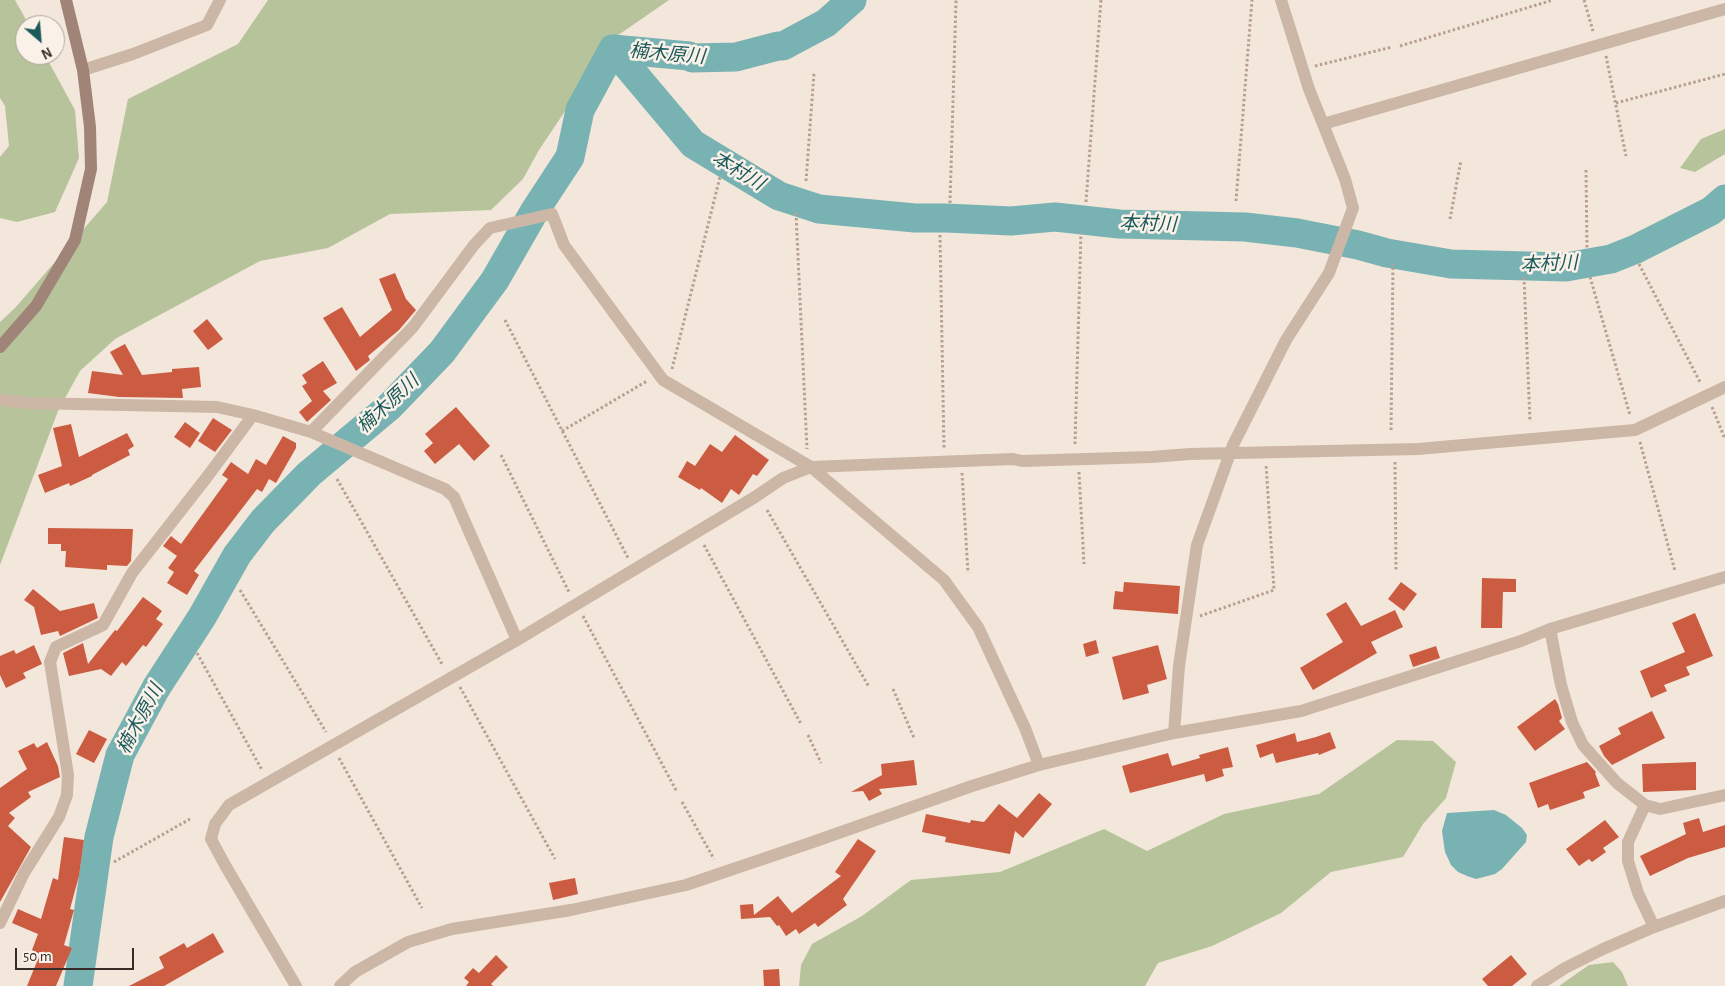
<!DOCTYPE html>
<meta charset="utf-8">
<style>
body{margin:0}
#map{position:relative;width:1725px;height:986px;overflow:hidden;background:#f3e7db;font-family:"Alegreya Sans",sans-serif}
canvas{display:block}
.north{position:absolute;left:15px;top:15px;width:50px;height:50px;box-sizing:border-box;background:#faf1e8;border:1px solid #aca29b;border-radius:50%;rotate:153deg;font-size:14px;font-weight:700;line-height:20px;text-align:center;color:#382c28}
.north::after{content:'';display:block;margin:auto;width:18px;height:22px;background:#1b5a5b;clip-path:polygon(50% 0,100% 100%,50% 72%,0 100%)}
.scale{position:absolute;left:15px;top:948px;width:119px;height:22px;box-sizing:border-box;border:2px solid #382c28;border-top:0;padding-left:6px;font-size:15px;line-height:18px;white-space:nowrap;color:#382c28;-webkit-text-stroke:4px #faf1e8;paint-order:stroke}
</style>
<div id="map">
<canvas width="1725" height="986"></canvas>
<div class="north">N</div>
<div class="scale">50 m</div>
</div>
<script>
const ctx = document.querySelector('canvas').getContext('2d');
ctx.lineJoin = 'round';
function fillPath(path, color) { ctx.fillStyle = color; ctx.fill(path, 'evenodd'); }
const toPath = rows => new Path2D(rows.map(r => 'M' + r).join(''));
function strokePath(path, color, width, dash) { ctx.strokeStyle = color; ctx.lineWidth = width; ctx.lineCap = dash ? 'butt' : 'round'; ctx.setLineDash(dash || []); ctx.stroke(path); }
function label(font, color, halo, rows, align = 'center') {
  ctx.font = font + ' "Alegreya Sans","Noto Sans JP",sans-serif'; ctx.lineWidth = 5; ctx.setLineDash([]); ctx.textBaseline = 'middle'; ctx.strokeStyle = halo; ctx.fillStyle = color; for (const [text, x, y, turn = 0] of rows) {
    ctx.save(); ctx.translate(x, y); ctx.rotate((+turn || 0) * Math.PI / 180); ctx.textAlign = isNaN(turn) ? turn : align; if (halo) ctx.strokeText(text, 0, 0); ctx.fillText(text, 0, 0); ctx.restore();
  }
}
const green = toPath([
 [0,0,15,0,29,25,25,25,25,55,45,55,75,110,79,158,55,212,17,222,0,218,0,157,9,146,5,106,0,98],
 [268,0,669,0,614,38,539,150,523,179,491,210,390,214,328,248,260,261,115,339,80,371,58,411,0,565,0,322,15,308,107,202,128,99,238,44],
 [1725,129,1725,154,1695,172,1680,168,1701,139],
 [1397,740,1433,741,1456,762,1446,798,1423,824,1403,857,1331,872,1281,913,1212,946,1158,963,1145,986,799,986,801,965,812,944,862,916,911,880,1000,872,1104,829,1147,851,1224,814,1319,794],
 [1613,962,1622,972,1628,986,1559,986,1589,965]
]);
const water = toPath([
 [1494,810,1506,815,1522,828,1527,835,1526,842,1502,869,1495,874,1476,879,1467,876,1458,872,1451,865,1445,852,1442,831,1447,813]
]);
const river = toPath([
 [613,49,693,144,779,196,819,209,915,218,946,218,1011,221,1055,217,1119,224,1245,227,1297,233,1358,245,1387,253,1451,264,1566,267,1611,259,1636,249,1711,211,1725,199],
 [613,49,689,56,692,58,736,57,778,46,783,46,826,23,852,0],
 [78,986,99,837,120,755,156,688,202,617,237,555,263,521,309,474,389,407,442,352,495,280,534,212,570,157,580,110,613,49]
]);
const building = toPath([
 [395,273,406,299,416,310,399,330,368,356,370,360,356,371,323,318,342,307,360,337,392,310,379,279],
 [207,319,223,339,208,350,193,331],
 [125,344,142,375,172,372,172,369,199,367,201,387,182,389,183,398,119,397,88,393,92,371,123,375,110,352],
 [323,361,337,383,323,391,331,400,307,422,299,412,312,401,302,386,307,383,302,375],
 [456,407,490,446,474,461,459,444,435,464,424,451,433,443,425,434],
 [213,418,232,430,215,452,198,441],
 [185,422,200,433,190,448,174,437],
 [71,424,79,457,127,433,134,446,128,450,130,455,92,475,92,476,70,486,69,483,45,493,38,475,62,466,53,428],
 [735,435,769,460,757,476,753,474,739,495,731,489,722,503,701,488,700,490,678,477,687,461,695,466,710,444,722,452],
 [283,436,296,443,296,448,276,483,269,479,262,492,257,489,194,571,199,575,187,595,167,583,174,572,168,568,177,556,163,546,171,536,181,544,228,479,222,475,231,462,248,474,256,459,266,465],
 [48,528,133,529,131,561,127,566,107,565,107,570,65,567,66,551,61,551,61,544,48,544],
 [1482,578,1516,579,1516,592,1503,592,1502,628,1481,628],
 [1124,582,1180,586,1178,614,1113,609,1115,591,1123,592],
 [1401,582,1417,594,1404,611,1388,599],
 [33,589,60,611,94,603,98,618,60,636,58,631,41,635,34,607,24,600],
 [143,597,162,611,156,619,163,624,146,647,143,645,126,666,122,662,111,676,101,669,69,676,63,653,83,643,88,664,115,630,117,631],
 [1346,602,1361,626,1395,610,1403,627,1371,642,1377,653,1313,690,1300,668,1343,642,1326,614],
 [1695,613,1713,656,1686,667,1690,675,1664,685,1667,691,1651,698,1640,671,1685,652,1672,623],
 [1096,640,1099,653,1086,657,1083,644],
 [34,645,42,664,23,673,26,678,6,688,0,675,0,656,14,650,16,654],
 [1158,645,1167,679,1147,685,1149,693,1123,700,1112,657],
 [1436,646,1440,658,1413,667,1409,655],
 [1555,699,1558,704,1562,718,1559,721,1565,729,1535,751,1517,727],
 [1652,711,1665,738,1612,765,1604,756,1599,746,1621,734,1618,728],
 [89,730,107,739,94,763,76,754],
 [1330,732,1336,748,1319,755,1318,753,1276,763,1273,753,1260,758,1256,745,1295,733,1297,742,1316,737],
 [47,742,58,766,60,777,28,792,31,797,9,813,15,818,8,826,31,847,0,902,0,788,27,769,18,751,34,743,37,748],
 [1228,747,1233,767,1222,769,1224,776,1206,782,1204,774,1130,793,1122,766,1168,753,1172,766,1200,758,1199,755],
 [914,760,917,785,879,789,882,794,869,801,863,791,851,792,882,775,881,764],
 [1587,762,1596,772,1595,773,1600,786,1583,792,1585,798,1550,810,1548,804,1538,808,1529,783],
 [1696,762,1696,790,1643,792,1642,764],
 [1039,793,1052,804,1023,838,1015,831,1010,854,945,842,946,837,922,832,926,814,970,823,971,820,984,822,999,804,1017,818],
 [1699,818,1703,832,1725,825,1725,847,1688,858,1650,876,1640,856,1686,834,1683,823],
 [1605,820,1619,837,1603,848,1606,852,1592,862,1589,859,1579,866,1566,849],
 [64,837,84,840,79,876,70,909,74,910,64,945,72,948,56,986,27,986,40,954,32,950,38,934,12,923,18,909,41,919,53,878,58,880],
 [858,839,876,851,843,899,847,905,818,927,815,923,799,934,796,929,786,936,779,925,777,926,770,917,741,919,740,905,753,904,754,915,778,896,792,913,841,876,835,872],
 [575,878,578,894,553,900,549,883],
 [213,933,224,952,164,986,129,986,164,968,159,957,184,943,187,948],
 [496,955,508,967,491,984,493,986,466,986,469,982,464,978,473,968,479,973],
 [1511,955,1527,974,1512,986,1488,986,1482,979],
 [779,969,780,986,764,986,763,970]
]);
const path = toPath([
 [1584,0,1593,31],
 [1400,46,1553,0],
 [1606,56,1626,156],
 [1315,66,1392,47],
 [1616,103,1725,74],
 [1586,170,1587,248],
 [806,181,814,73],
 [1236,201,1252,0],
 [1086,202,1101,0],
 [950,203,956,0],
 [796,213,807,449],
 [1450,219,1461,160],
 [940,235,944,448],
 [1639,264,1700,382],
 [1524,277,1530,422],
 [1590,277,1630,415],
 [505,320,628,558],
 [672,369,720,177],
 [1712,407,1725,439],
 [1391,430,1393,264],
 [562,431,647,381],
 [1640,442,1675,571],
 [1075,444,1081,233],
 [501,455,569,592],
 [1395,462,1396,571],
 [1079,472,1084,564],
 [962,473,968,573],
 [337,479,442,664],
 [767,510,869,687],
 [704,545,801,724],
 [240,590,326,732],
 [583,616,677,792],
 [1200,616,1274,590,1266,464],
 [197,653,262,770],
 [460,687,555,859],
 [893,689,914,738],
 [808,735,821,763],
 [339,758,422,908],
 [682,802,714,859],
 [114,862,190,819]
]);
const street = toPath([
 [83,70,133,54,207,25,220,0],
 [1323,124,1725,9],
 [0,400,29,403,217,407,253,415,311,432,445,489,454,497,517,640],
 [311,432,413,327,474,245,490,228,552,214,564,245,663,380,811,467,944,580,978,627,1025,728,1039,765],
 [1550,629,1561,685,1572,722,1583,745,1617,783,1645,805,1660,809,1725,795],
 [1174,733,1179,666,1197,545,1233,445,1286,340,1329,273,1353,208,1345,179,1309,89,1281,0],
 [1645,805,1628,842,1628,861,1638,893,1654,927],
 [0,923,24,873,59,817,67,795,68,775,50,662,56,647,103,625,132,573,207,477,253,415],
 [296,986,225,865,211,839,215,824,229,805,517,640,755,497,783,478,811,467,1013,459,1022,461,1151,457,1190,454,1418,449,1635,430,1725,387],
 [340,986,355,972,408,942,452,929,571,910,686,885,810,843,972,786,1039,765,1174,733,1301,711,1521,641,1550,629,1725,577],
 [1537,986,1565,968,1603,949,1654,927,1725,901]
]);
const secondary = toPath([
 [0,347,36,306,75,240,91,169,90,127,83,70,66,0]
]);
const waterNames = [
 ["楠木原川",667,54,5],
 ["本村川",738,171,31],
 ["本村川",1148,224,2],
 ["本村川",1549,264,-2],
 ["楠木原川",388,404,-43],
 ["楠木原川",140,719,-62]
];
fillPath(green, '#b7c39a');
fillPath(water, '#79b2b2');
strokePath(river, '#79b2b2', 29);
fillPath(building, '#cc5c41');
strokePath(path, '#b8a090', 3, [2.5, 2.5]);
strokePath(street, '#ccb6a6', 12);
strokePath(secondary, '#a08478', 12);
label('italic 19px', '#1b5a5b', '#faf1e8', waterNames);
</script>
